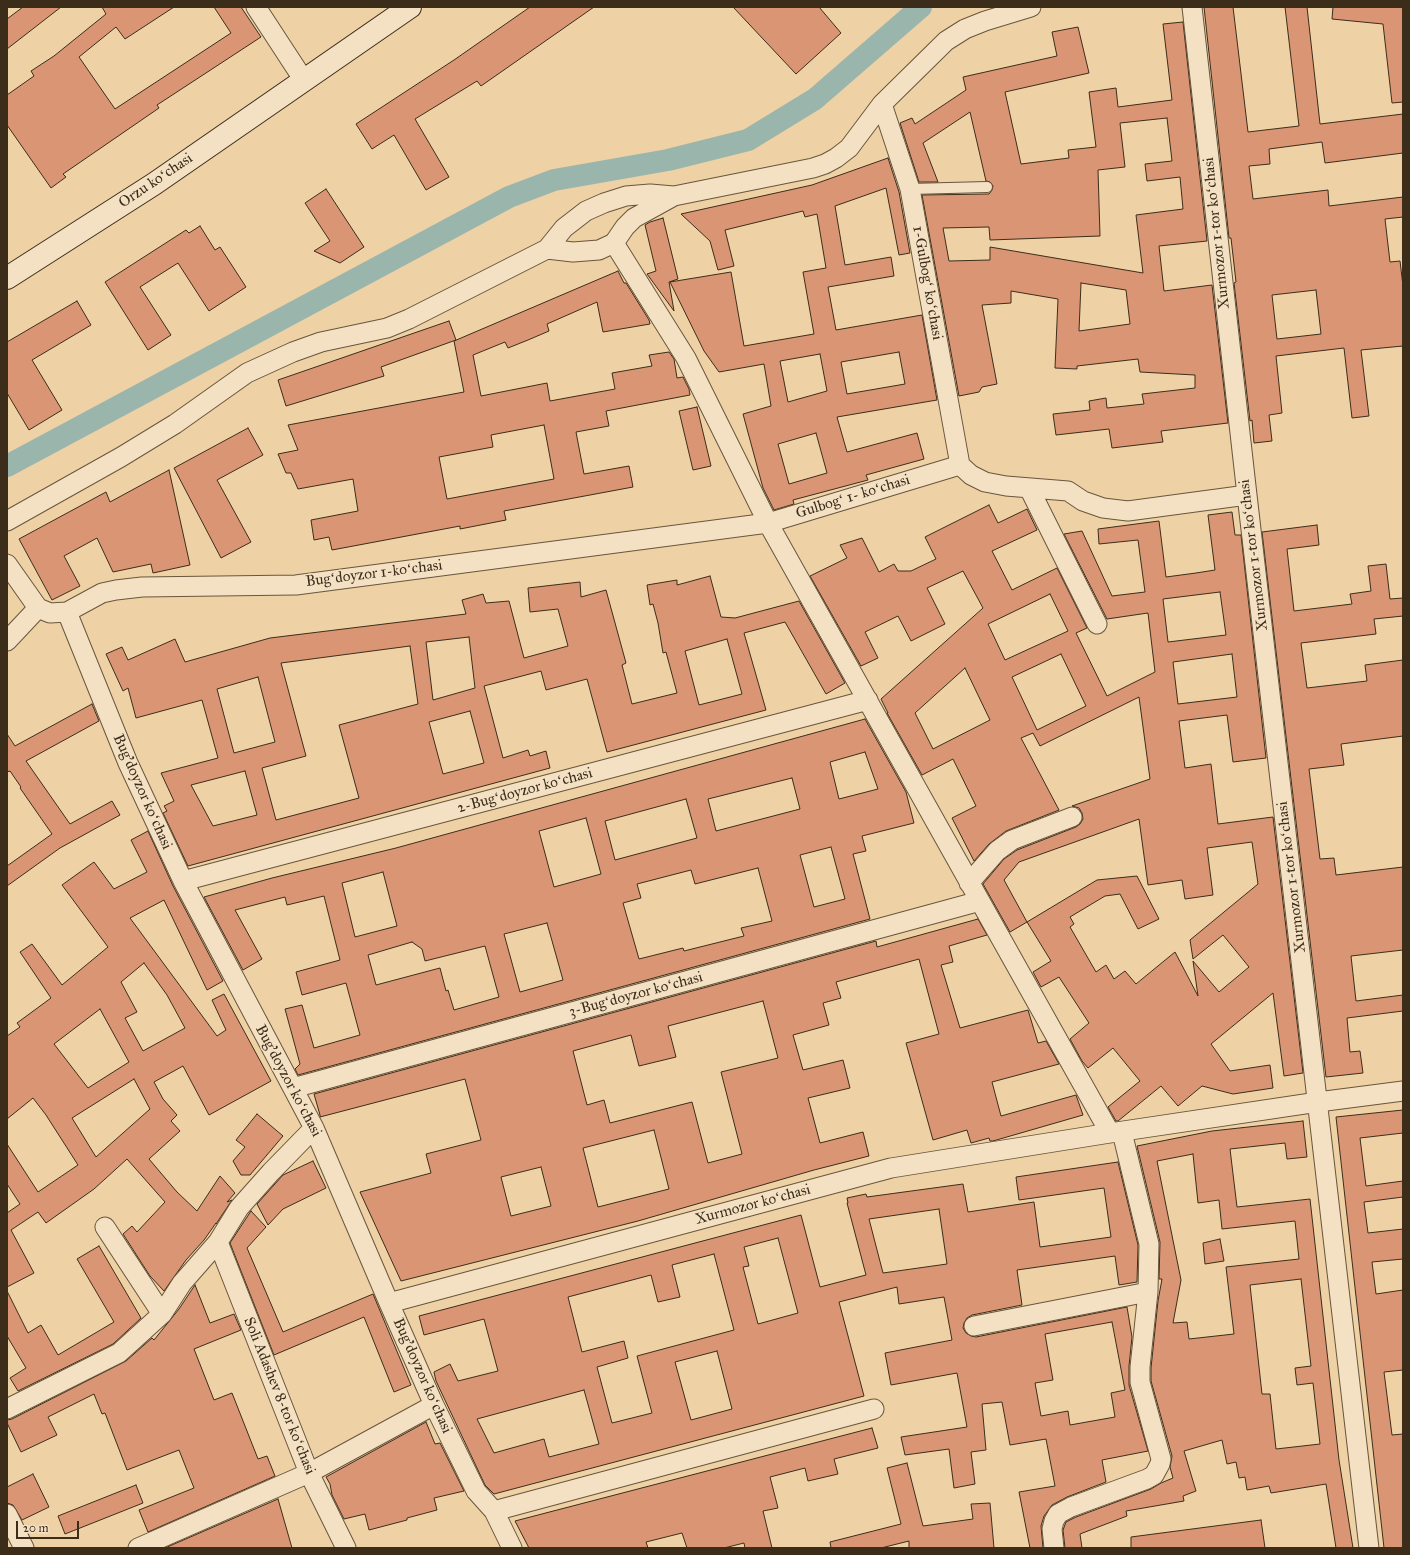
<!DOCTYPE html>
<meta charset="utf-8">
<style>
body{margin:0}
#map{position:relative;width:1410px;height:1555px;overflow:hidden;background:#eed1a4;font-family:"IM FELL Great Primer",serif}
canvas{display:block}
.frame{position:absolute;inset:0;border:8px solid #3c2d1b;pointer-events:none}
.scale{position:absolute;left:16px;top:1521px;width:63px;height:18px;box-sizing:border-box;border:2px solid #3c2d1b;border-top:0;padding-left:5px;font-size:12px;line-height:14px;white-space:nowrap;color:#3c2d1b;-webkit-text-stroke:3px #f4e1c4;paint-order:stroke}
</style>
<div id="map">
<canvas width="1410" height="1555"></canvas>
<div class="frame"></div>
<div class="scale">20 m</div>
</div>
<script>
const ctx = document.querySelector('canvas').getContext('2d');
ctx.lineJoin = 'round';
const toPath = rows => new Path2D(rows.map(r => 'M' + r).join(''));
function strokePath(path, color, width, dash) { ctx.strokeStyle = color; ctx.lineWidth = width; ctx.lineCap = dash ? 'butt' : 'round'; ctx.setLineDash(dash || []); ctx.stroke(path); }
function fillPath(path, color) { ctx.fillStyle = color; ctx.fill(path, 'evenodd'); }
function label(font, color, halo, rows, align = 'center') {
  ctx.font = font + ' "IM FELL Great Primer",serif'; ctx.lineWidth = 3; ctx.setLineDash([]); ctx.textBaseline = 'middle'; ctx.strokeStyle = halo; ctx.fillStyle = color; for (const [text, x, y, turn = 0] of rows) {
    ctx.save(); ctx.translate(x, y); ctx.rotate((+turn || 0) * Math.PI / 180); ctx.textAlign = isNaN(turn) ? turn : align; if (halo) ctx.strokeText(text, 0, 0); ctx.fillText(text, 0, 0); ctx.restore();
  }
}
const canal = toPath([
 [7,466,509,197,554,180,668,160,748,140,815,99,921,7]
]);
const building = toPath([
 [23,7,61,7,7,49,7,19,23,7],
 [102,7,174,7,125,39,116,27,79,57,115,109,231,33,214,7,241,7,261,37,157,105,159,108,63,174,66,177,51,188,7,125,7,95,34,76,31,71,54,56,106,14,102,7],
 [530,7,594,7,481,86,477,81,415,119,449,177,426,190,394,135,372,149,356,124,454,60,530,7],
 [733,7,819,7,841,33,796,74,733,7],
 [1204,7,1233,7,1248,132,1299,126,1285,7,1307,7,1320,124,1403,114,1403,153,1325,163,1322,142,1269,149,1270,164,1249,166,1253,199,1328,190,1329,206,1403,197,1403,217,1385,219,1390,262,1400,261,1403,286,1403,346,1361,350,1369,416,1352,418,1344,348,1276,356,1282,413,1269,415,1272,441,1254,443,1252,420,1250,421,1234,283,1236,282,1231,238,1229,238,1204,7],
 [1316,290,1321,334,1277,339,1272,295,1316,290],
 [1333,7,1403,7,1403,102,1392,103,1383,24,1332,19,1333,7],
 [1183,22,1207,241,1159,246,1164,291,1212,285,1228,423,1161,431,1163,442,1112,448,1109,429,1056,435,1053,414,1090,410,1089,401,1106,398,1107,408,1144,404,1142,394,1195,388,1195,375,1140,372,1138,359,1077,366,1077,369,1055,368,1058,299,1011,291,1011,303,982,305,997,384,982,387,979,392,959,396,922,195,989,194,992,190,993,186,990,182,986,181,970,112,923,143,938,182,919,182,900,123,912,118,915,124,966,90,963,77,1057,56,1052,32,1078,27,1089,73,1005,92,1021,164,1069,158,1068,150,1096,147,1089,92,1116,88,1118,107,1172,100,1163,24,1183,22],
 [1167,118,1172,161,1145,164,1147,181,1180,177,1183,209,1136,215,1143,273,990,247,990,260,949,261,943,228,989,227,990,240,1100,236,1098,170,1125,167,1120,123,1167,118],
 [1081,283,1126,290,1130,324,1079,331,1081,283],
 [888,158,899,192,910,253,899,255,886,188,835,206,845,265,891,257,894,276,828,287,836,330,922,315,937,400,837,417,847,452,917,433,924,459,866,475,868,480,793,500,794,504,774,510,763,488,743,414,771,406,764,364,719,372,704,351,670,282,731,272,744,346,814,334,803,272,826,268,817,214,805,217,803,211,725,230,734,266,718,270,710,241,681,214,812,185,888,158],
 [899,352,905,384,847,394,841,362,899,352],
 [820,354,827,391,788,402,780,361,820,354],
 [816,433,827,473,789,484,778,444,816,433],
 [326,189,364,247,340,263,314,251,330,241,305,203,326,189],
 [663,218,678,279,669,282,674,311,647,274,656,271,645,225,650,222,663,218],
 [200,226,215,250,220,247,246,287,209,311,178,263,140,287,171,335,148,350,105,282,186,230,189,233,200,226],
 [618,271,624,283,626,283,649,320,650,324,603,332,597,302,547,324,549,331,528,340,508,348,505,342,473,355,481,396,547,383,550,401,615,389,612,373,652,366,649,355,669,352,674,359,677,378,683,377,689,389,690,395,606,411,609,426,576,432,584,474,629,466,633,487,504,511,506,520,460,529,460,526,332,550,329,537,314,540,311,520,358,511,353,479,298,489,291,473,286,473,278,454,298,450,288,425,464,392,454,341,618,271],
 [544,425,554,479,447,499,439,457,493,447,491,435,544,425],
 [77,301,91,325,32,360,62,410,29,430,7,393,7,342,77,301],
 [449,321,456,340,381,367,384,376,286,406,278,380,449,321],
 [697,407,711,466,693,470,679,411,697,407],
 [248,428,263,455,217,480,251,542,221,558,174,468,248,428],
 [169,470,190,565,153,573,151,564,113,572,97,538,64,556,80,586,52,600,19,539,106,492,110,502,169,470],
 [989,505,998,523,1027,509,1037,530,992,551,1012,590,1057,568,1087,628,1076,633,1107,696,1155,672,1148,613,1107,619,1064,534,1082,531,1112,596,1145,592,1138,540,1099,544,1098,529,1159,521,1166,577,1196,573,1215,570,1208,515,1232,512,1235,535,1241,535,1266,758,1233,762,1227,715,1179,721,1185,768,1211,764,1218,824,1273,817,1303,1073,1284,1076,1273,993,1211,1044,1230,1071,1270,1065,1273,1088,1233,1094,1202,1086,1178,1106,1161,1086,1118,1121,1116,1121,1108,1107,1140,1081,1113,1048,1088,1068,1082,1061,1070,1039,1089,1023,1059,977,1041,987,1033,972,1051,961,1027,922,1097,880,1137,876,1159,919,1138,929,1120,894,1105,896,1070,917,1074,924,1070,927,1096,972,1106,965,1114,979,1125,971,1136,984,1175,952,1198,996,1193,961,1219,992,1249,967,1223,935,1193,959,1190,940,1258,884,1252,842,1207,848,1213,895,1185,899,1182,880,1148,885,1139,819,1019,862,1004,880,1027,922,1010,932,983,884,1004,859,1017,850,1076,827,1080,824,1083,819,1082,813,1079,808,1072,806,1150,779,1139,697,1040,746,1033,733,1021,738,1059,810,1006,831,989,844,974,861,952,818,976,806,953,759,922,775,887,713,888,713,881,699,983,608,963,571,927,588,945,624,911,641,898,616,865,632,878,658,861,666,810,576,847,558,840,545,862,538,879,572,894,564,898,571,911,571,936,559,925,537,989,505],
 [1220,592,1226,635,1168,642,1163,599,1220,592],
 [1050,594,1068,631,1005,660,988,624,1050,594],
 [1061,654,1086,706,1037,730,1012,677,1061,654],
 [1232,654,1237,697,1178,704,1173,662,1232,654],
 [965,668,990,720,933,749,915,713,965,668],
 [1317,525,1319,545,1287,549,1294,611,1352,604,1350,594,1371,591,1368,566,1386,564,1390,599,1403,598,1403,616,1374,619,1376,634,1301,643,1307,688,1367,681,1365,665,1403,660,1403,736,1341,744,1344,765,1309,769,1320,859,1334,858,1336,875,1403,867,1403,950,1351,956,1356,1001,1403,995,1403,1011,1347,1018,1350,1052,1360,1051,1363,1073,1326,1077,1262,532,1317,525],
 [710,576,721,617,735,618,799,601,845,683,826,694,785,622,744,633,766,710,607,752,587,679,546,690,541,671,484,686,503,758,528,750,530,756,546,751,550,768,188,866,163,813,167,811,164,806,174,801,161,773,218,758,202,700,136,718,128,688,123,691,106,654,122,647,128,660,175,639,185,662,270,638,466,614,462,600,483,594,486,603,509,601,524,658,568,646,558,609,530,612,528,588,580,582,581,597,606,590,626,663,622,665,632,704,677,693,666,652,663,653,658,623,653,604,650,605,647,585,677,580,677,585,710,576],
 [469,637,475,688,433,700,426,642,469,637],
 [727,639,742,694,699,705,685,651,727,639],
 [410,646,418,704,339,725,359,798,276,820,262,768,306,756,281,663,410,646],
 [258,677,275,742,234,753,217,689,258,677],
 [470,711,484,763,443,774,429,722,470,711],
 [245,771,257,815,213,826,191,785,245,771],
 [92,704,99,721,26,761,70,824,112,801,120,815,60,848,7,886,7,866,52,834,20,788,21,787,10,771,7,772,7,734,15,746,92,704],
 [865,719,906,792,914,823,862,836,866,851,853,854,870,919,298,1075,295,1069,300,1064,285,1009,302,1005,314,1048,360,1035,346,983,302,995,296,972,340,960,324,896,287,905,285,897,235,910,262,959,243,970,204,897,272,878,396,848,865,719],
 [865,752,878,789,839,799,830,762,865,752],
 [792,778,800,809,716,831,708,799,792,778],
 [686,799,697,838,615,860,605,821,686,799],
 [586,818,601,874,554,887,539,831,586,818],
 [831,847,845,899,814,907,800,855,831,847],
 [758,868,772,921,741,928,744,936,684,951,683,948,639,959,623,903,641,898,637,884,691,870,695,884,758,868],
 [383,872,397,926,355,937,342,883,383,872],
 [547,923,563,980,520,992,504,934,547,923],
 [412,942,422,949,425,961,485,946,499,997,454,1010,448,990,446,991,440,968,376,985,368,955,412,942],
 [148,831,173,886,223,981,207,990,164,900,130,918,217,1036,226,1030,212,1000,224,994,271,1081,209,1115,183,1066,154,1082,163,1099,177,1115,171,1121,180,1131,149,1159,177,1192,197,1211,220,1176,235,1193,227,1202,232,1200,216,1224,216,1223,204,1240,186,1260,164,1291,150,1276,123,1234,132,1226,137,1232,165,1202,127,1159,94,1189,46,1223,38,1212,11,1230,34,1273,7,1287,7,1213,20,1204,7,1184,7,1144,38,1192,78,1165,46,1115,33,1098,7,1119,7,1036,20,1027,17,1023,51,998,20,952,32,944,62,985,108,947,62,885,94,862,114,889,147,872,131,840,148,831],
 [144,963,167,995,185,1028,143,1051,125,1018,137,1012,121,982,144,963],
 [100,1009,129,1062,88,1088,54,1044,100,1009],
 [134,1079,150,1109,96,1157,72,1118,134,1079],
 [978,919,987,935,949,946,953,962,941,965,960,1028,1028,1010,1038,1043,1046,1041,1059,1064,992,1082,1001,1116,1076,1095,1083,1115,993,1141,990,1141,989,1138,971,1143,967,1130,933,1140,906,1043,939,1034,919,959,836,982,841,998,823,1003,829,1025,793,1035,803,1070,843,1060,850,1088,808,1098,820,1143,863,1132,869,1156,814,1170,638,1221,401,1281,360,1192,431,1173,426,1154,481,1140,465,1079,320,1117,320,1115,314,1094,876,941,877,947,978,919],
 [763,1001,778,1058,721,1072,742,1154,708,1163,692,1102,610,1123,604,1100,587,1105,573,1051,631,1035,639,1066,676,1057,668,1026,763,1001],
 [654,1130,669,1189,598,1207,583,1148,654,1130],
 [541,1167,551,1206,511,1216,501,1177,541,1167],
 [1403,1110,1403,1133,1360,1138,1366,1186,1403,1181,1403,1197,1364,1202,1368,1233,1403,1229,1403,1259,1372,1262,1376,1294,1403,1290,1403,1370,1384,1372,1392,1435,1403,1434,1403,1548,1384,1548,1336,1117,1403,1110],
 [257,1114,283,1136,250,1175,241,1175,233,1161,245,1147,236,1140,257,1114],
 [1303,1121,1307,1157,1287,1159,1285,1143,1230,1149,1237,1207,1310,1199,1339,1460,1353,1548,1336,1548,1326,1484,1271,1493,1269,1486,1247,1490,1245,1477,1239,1478,1236,1462,1227,1464,1222,1440,1184,1451,1196,1491,1183,1496,1184,1501,1126,1511,1127,1516,1080,1534,1082,1548,1065,1548,1063,1530,1066,1522,1076,1517,1151,1489,1161,1483,1173,1478,1170,1467,1172,1456,1151,1381,1151,1368,1158,1301,1162,1279,1159,1279,1160,1242,1137,1146,1212,1131,1303,1121],
 [1193,1154,1198,1203,1219,1200,1222,1229,1295,1221,1299,1259,1226,1267,1234,1334,1189,1339,1187,1322,1173,1323,1181,1280,1157,1161,1193,1154],
 [1301,1279,1311,1366,1295,1368,1297,1385,1313,1383,1320,1444,1276,1449,1270,1394,1262,1394,1250,1285,1301,1279],
 [313,1161,326,1188,283,1209,268,1225,257,1204,283,1175,313,1161],
 [1118,1162,1138,1245,1137,1282,1119,1285,1115,1256,1017,1270,1022,1305,972,1315,967,1318,964,1323,963,1328,966,1333,971,1336,976,1337,1127,1307,1132,1337,1129,1366,1129,1385,1148,1451,1102,1460,1106,1482,1067,1497,1052,1505,1044,1516,1041,1526,1043,1548,1030,1548,1019,1492,1055,1486,1046,1439,1010,1445,1002,1402,982,1404,986,1450,971,1452,975,1484,954,1488,949,1449,905,1455,901,1437,967,1427,957,1373,891,1385,885,1353,952,1340,944,1297,899,1304,897,1287,839,1302,864,1396,494,1494,485,1485,436,1381,434,1372,450,1364,458,1381,498,1371,484,1319,424,1335,419,1316,801,1215,820,1287,866,1275,847,1203,848,1203,847,1198,866,1194,867,1197,963,1184,968,1212,1034,1202,1040,1247,1111,1237,1104,1188,1019,1200,1016,1177,1118,1162],
 [939,1209,947,1264,883,1273,869,1219,939,1209],
 [778,1238,798,1313,758,1324,743,1267,749,1266,744,1247,778,1238],
 [714,1254,734,1330,637,1356,652,1413,612,1423,597,1367,628,1358,624,1341,582,1352,568,1297,651,1275,658,1302,680,1297,672,1265,714,1254],
 [1112,1322,1125,1390,1111,1393,1115,1417,1070,1425,1068,1411,1041,1416,1035,1383,1053,1380,1045,1334,1112,1322],
 [717,1351,732,1409,691,1420,675,1362,717,1351],
 [584,1390,599,1444,549,1457,544,1439,494,1453,477,1419,584,1390],
 [251,1211,266,1227,247,1248,283,1332,373,1294,411,1385,394,1392,364,1317,274,1355,230,1243,251,1211],
 [1220,1239,1224,1261,1205,1264,1203,1243,1220,1239],
 [99,1246,141,1318,113,1344,18,1391,10,1378,26,1368,7,1336,7,1291,28,1333,41,1325,58,1355,114,1322,77,1259,99,1246],
 [195,1285,210,1323,234,1314,241,1330,194,1349,214,1400,232,1393,258,1459,267,1456,275,1476,148,1532,139,1510,194,1488,179,1450,127,1470,105,1413,102,1414,94,1394,48,1417,57,1435,21,1452,7,1423,7,1420,12,1419,126,1361,152,1338,154,1340,179,1309,195,1285],
 [426,1422,435,1444,440,1443,464,1491,434,1498,437,1510,407,1518,407,1520,369,1530,365,1514,344,1519,332,1495,330,1484,326,1477,426,1422],
 [872,1428,878,1448,834,1459,838,1474,808,1481,805,1468,770,1477,778,1508,763,1511,772,1548,745,1548,744,1543,724,1548,687,1548,682,1533,646,1542,648,1548,529,1548,515,1521,872,1428],
 [907,1463,923,1526,973,1519,971,1504,990,1503,994,1548,909,1548,909,1541,881,1548,831,1548,830,1542,901,1524,887,1468,907,1463],
 [33,1474,49,1507,22,1520,13,1505,7,1503,7,1487,33,1474],
 [136,1485,143,1503,65,1534,58,1516,136,1485],
 [278,1499,292,1548,165,1548,278,1499],
 [1261,1520,1265,1548,1131,1548,1131,1537,1261,1520]
]);
const lane = toPath([
 [910,189,987,187]
]);
const street = toPath([
 [256,7,303,79],
 [1192,7,1247,495,1369,1548],
 [882,104,910,189,960,465],
 [614,243,686,358,768,523,960,465,971,475,985,482,1006,486,1068,491,1083,501,1103,508,1128,511,1247,495],
 [547,249,564,228,586,211,604,203,626,196,650,194,674,196],
 [1029,488,1097,624],
 [7,521,121,457,175,424,247,373,293,352,321,342,387,328,409,319,547,249,573,252,599,250,614,243,625,227,634,218,674,196,813,168,825,164,836,158,849,148,882,104,946,41,965,29,985,21,1031,7],
 [7,564,38,608,50,613,67,612,102,593,116,590,142,587,296,585,768,523,1110,1133],
 [67,612,128,763,183,881,314,1128,389,1303,434,1405,476,1491,494,1511,512,1548],
 [7,641,38,608],
 [183,881,868,700],
 [969,883,997,851,1012,840,1072,817],
 [293,1088,980,901],
 [105,1227,162,1314],
 [218,1242,309,1473,346,1548],
 [389,1303,891,1168,1110,1133,1318,1102,1403,1091],
 [974,1326,1148,1292],
 [7,1409,119,1353,162,1314,182,1283,218,1242,239,1208,271,1172,314,1128],
 [494,1511,874,1409],
 [7,1514,24,1548],
 [138,1548,309,1473,434,1405],
 [1054,1548,1052,1529,1054,1521,1058,1514,1071,1507,1147,1479,1154,1475,1160,1464,1161,1459,1140,1382,1140,1367,1148,1292,1149,1244,1122,1132]
]);
const secondary = toPath([
 [7,278,154,184,410,7]
]);
const streetNames = [
 ["Orzu koʻchasi",156,181,-34],
 ["Xurmozor 1-tor koʻchasi",1217,233,-96],
 ["1-Gulbogʻ koʻchasi",927,283,80],
 ["Gulbogʻ 1- koʻchasi",853,497,-17],
 ["Xurmozor 1-tor koʻchasi",1254,555,-97],
 ["Bugʻdoyzor 1-koʻchasi",374,574,-7],
 ["2-Bugʻdoyzor koʻchasi",525,791,-15],
 ["Bug'doyzor koʻchasi",142,792,66],
 ["Xurmozor 1-tor koʻchasi",1292,877,-97],
 ["3-Bugʻdoyzor koʻchasi",636,995,-15],
 ["Bug'doyzor koʻchasi",288,1081,62],
 ["Xurmozor koʻchasi",753,1205,-15],
 ["Bug'doyzor koʻchasi",422,1376,66],
 ["Soli Adashev 8-tor koʻchasi",279,1396,68]
];
strokePath(canal, '#9ab6ac', 22);
fillPath(building, '#da9574');
strokePath(building, '#3c2d1b', 1);
strokePath(lane, '#68563d', 12);
strokePath(street, '#68563d', 21);
strokePath(secondary, '#3c2d1b', 24);
strokePath(lane, '#f4e1c4', 10);
strokePath(street, '#f4e1c4', 19);
strokePath(secondary, '#f4e1c4', 22);
label('15px', '#3c2d1b', '#f4e1c4', streetNames);
</script>
